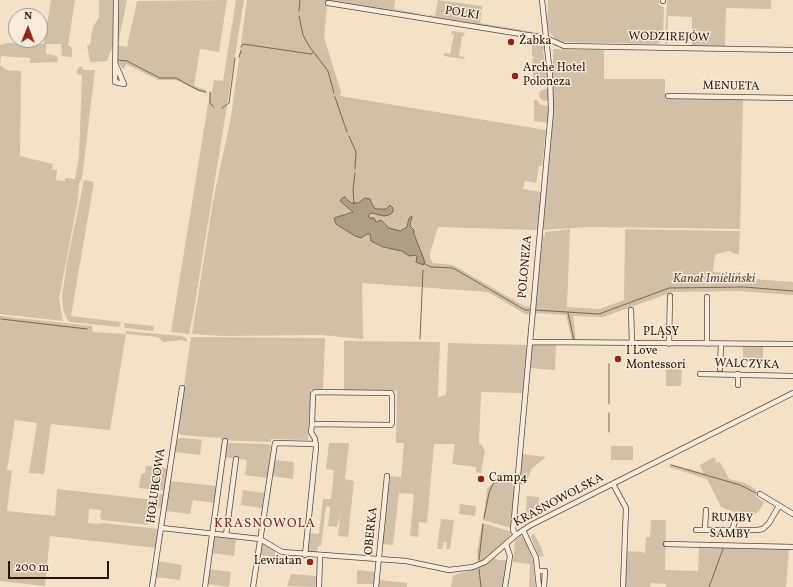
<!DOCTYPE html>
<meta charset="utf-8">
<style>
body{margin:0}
#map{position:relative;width:793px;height:587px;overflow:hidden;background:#f3e2c8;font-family:Vollkorn,serif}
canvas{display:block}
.north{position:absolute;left:8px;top:8px;width:40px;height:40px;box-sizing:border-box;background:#f7ecdb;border:1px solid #a59687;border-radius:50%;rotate:1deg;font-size:11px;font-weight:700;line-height:16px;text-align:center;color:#291609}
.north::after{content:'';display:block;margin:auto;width:14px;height:18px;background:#8f2418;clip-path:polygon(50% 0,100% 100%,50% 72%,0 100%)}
.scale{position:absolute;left:8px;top:561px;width:101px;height:18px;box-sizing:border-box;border:2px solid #291609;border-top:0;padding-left:5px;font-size:12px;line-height:14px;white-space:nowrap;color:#291609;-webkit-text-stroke:3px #f7ecdb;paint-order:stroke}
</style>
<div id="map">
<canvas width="793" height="587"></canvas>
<div class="north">N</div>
<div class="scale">200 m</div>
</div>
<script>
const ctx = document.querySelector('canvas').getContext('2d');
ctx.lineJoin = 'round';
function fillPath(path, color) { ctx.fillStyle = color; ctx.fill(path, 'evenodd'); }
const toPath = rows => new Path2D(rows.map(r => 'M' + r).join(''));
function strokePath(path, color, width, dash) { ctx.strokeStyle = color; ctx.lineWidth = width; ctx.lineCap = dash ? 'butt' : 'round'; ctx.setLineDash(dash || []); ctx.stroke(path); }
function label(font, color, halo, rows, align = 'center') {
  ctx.font = font + ' Vollkorn,serif'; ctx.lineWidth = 3; ctx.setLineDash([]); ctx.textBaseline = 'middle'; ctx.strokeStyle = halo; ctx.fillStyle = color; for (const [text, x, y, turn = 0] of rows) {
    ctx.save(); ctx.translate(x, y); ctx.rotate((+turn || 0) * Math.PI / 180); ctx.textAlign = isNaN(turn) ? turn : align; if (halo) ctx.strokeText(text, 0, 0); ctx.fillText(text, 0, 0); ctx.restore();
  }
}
const green = toPath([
 [51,0,75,0,68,45,72,48,72,57,62,56,61,44,46,44,46,54,57,56,58,62,30,63,30,58,1,56,0,65,6,70,21,71,20,156,53,164,52,169,57,170,56,180,65,181,65,178,75,179,79,157,82,75,77,74,77,70,79,67,82,67,83,70,95,70,82,178,79,184,78,200,59,299,63,321,0,314,0,45,8,43,44,44],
 [99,0,113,0,113,45,107,61,91,62,90,62,87,45,90,45,93,27,99,17],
 [119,0,127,0,118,45,127,47,137,1,227,0,219,52,200,49,194,86,206,90,206,93,200,92,176,80,158,80,126,64,124,69,122,68,117,61],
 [236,0,244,0,194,310,189,334,171,332,210,92,212,92,214,80,223,81],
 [247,0,395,0,394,9,426,15,327,6,324,37,341,92,340,96,546,130,542,166,539,166,536,183,525,181,523,189,541,192,538,230,438,227,430,253,430,259,433,263,453,265,524,306,530,307,530,314,525,314,488,292,362,283,363,339,321,335,223,336,192,334,213,201,231,117],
 [347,198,351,203,358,203,365,198,370,199,373,206,376,209,386,209,377,215,369,213,368,216,375,222,381,221,389,228,400,231,409,226,409,221,412,220,410,226,414,229,414,234,424,263,423,264,416,255,392,248,387,249,371,241,370,234,367,234,361,238,355,236,346,230,343,214,353,212,340,201],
 [438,0,482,6,480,23,539,33,539,35,431,18,429,15,435,16],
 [548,0,659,0,659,5,664,7,663,39,660,43,655,44,559,42,547,30],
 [667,0,771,0,771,9,726,8,725,46,692,46,692,17,668,16,667,45,665,43],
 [452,31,465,33,464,36,462,36,459,56,465,57,464,59,444,56,444,53,450,54,454,35,451,34],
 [532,45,545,46,543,52,549,85,533,85,533,71,536,68,533,67,532,59,535,58,532,56],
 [553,49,604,50,604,79,665,79,665,99,743,100,740,229,589,227,542,230,553,96],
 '539 95a6 6 0 1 1 12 0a6 6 0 1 1-12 0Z',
 [534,100,537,100,541,105,549,106,548,123,534,121],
 [84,180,94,182,71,316,121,322,119,327,70,322,67,319,63,309,62,297,67,262],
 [570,229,567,307,600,309,624,300,625,229,740,231,739,255,728,251,715,255,713,272,739,272,739,278,793,282,793,295,738,291,673,292,603,317,573,316,576,341,572,341,566,315,535,313,536,306,534,306,540,237,545,236,545,232],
 [0,316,92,326,93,332,126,334,126,331,182,336,187,339,187,342,182,340,163,342,158,337,126,334,110,430,51,424,44,474,29,473,37,423,15,420,7,470,12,471,7,511,55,516,57,489,155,500,156,492,164,495,163,508,150,507,148,525,102,520,100,517,101,510,89,509,88,523,99,524,103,523,159,529,156,548,50,536,45,586,0,581],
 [124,323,154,326,153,331,125,328],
 [191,337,325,338,323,390,311,390,308,440,271,439,271,442,221,440,221,438,181,435,177,432],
 [344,341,440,342,438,397,446,395,448,343,527,345,524,393,481,392,479,444,481,444,485,451,481,473,476,472,476,467,452,464,455,444,434,444,427,523,419,522,418,537,410,536,414,494,399,493,393,545,382,544,388,476,401,477,404,443,396,443,397,391,344,390],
 [533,344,556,345,555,370,530,368,531,347],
 [743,346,763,346,763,361,743,361],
 [666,366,682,366,681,386,666,386],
 [183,438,202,440,200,455,174,452,175,439],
 [228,443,269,444,271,447,267,478,245,475,247,460,225,457,226,444],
 [329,443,349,443,345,479,354,481,348,537,338,536,340,516,337,527,328,526,330,507,326,506,321,546,318,546,317,554,307,552,309,533,319,534,323,499,331,499,334,470,326,469],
 [611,446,633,446,633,460,611,460],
 [522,454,546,457,532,468,525,485,520,484],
 [714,457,717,463,720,462,729,479,745,483,757,490,756,497,764,502,759,511,751,517,739,517,739,514,721,507,707,479,669,467,671,464,703,473,700,465],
 [274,460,294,462,293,479,271,476,273,471],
 [146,466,168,468,165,491,139,488,141,474,145,473],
 [502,473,511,480,515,489,511,528,483,520,487,489],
 [170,481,217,486,215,503,193,500,190,514,166,511],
 [243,490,264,493,262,508,241,505],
 [527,496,539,497,538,509,532,509,532,518,529,519,526,509],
 [460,504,476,506,475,516,459,514],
 [441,519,454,520,450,549,446,549,447,543,444,542,442,549,437,549],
 [651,520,666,520,665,570,698,571,699,547,789,548,786,587,666,587,666,584,651,583,650,587,624,587,625,551,643,552,645,554,646,537,650,537],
 [482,523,509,531,513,533,484,560,478,562,477,553],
 [533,533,540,545,544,556,539,557,531,537],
 [214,536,236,538,234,556,212,553],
 [521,536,524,537,533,561,535,587,529,587,530,564,513,562,515,540],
 [261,543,275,551,275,557,260,555],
 [493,557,498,560,508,560,504,587,451,587,453,576,457,574,478,568],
 [157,561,182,565,180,580,155,577],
 [209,569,231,572,229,587,207,584],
 [357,570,376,572,375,584,357,584],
 [291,574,317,576,317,587,287,586],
 [379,580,407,583,407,587,378,587]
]);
const water = toPath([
 [345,197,351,203,358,203,365,198,370,199,373,206,376,209,386,209,390,205,393,208,393,212,389,215,384,216,371,213,368,216,370,218,374,218,376,222,381,220,389,228,400,231,407,227,409,218,412,216,410,226,414,230,414,234,423,257,425,263,423,265,416,262,417,257,416,255,409,256,402,251,383,247,371,241,370,234,367,234,361,238,355,236,336,224,334,218,353,212,340,201,342,198,345,197]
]);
const stream = toPath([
 [299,11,300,0],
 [299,16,303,35,309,46,328,71,334,93],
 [241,47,243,44,311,54,313,53],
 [239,57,241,51],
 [118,60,127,61,160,78,176,78,198,90,206,92],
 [210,92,210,103,214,107],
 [335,97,347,132],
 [222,108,229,103,235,58],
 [349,136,356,152,355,169],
 [354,204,353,190,355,173],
 [423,263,431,267,453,268,525,310,532,310],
 [535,310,599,314,669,288,744,287,793,291],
 [568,313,574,340],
 [1,319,87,329],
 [420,339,423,270],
 [609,404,609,364],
 [609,432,609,413],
 [671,465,740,485,756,493],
 [484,518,489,493,493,484,500,476],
 [479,560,483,524],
 [479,569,481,587],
 [709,587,723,549]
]);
const minor = toPath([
 [116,0,115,82,124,84],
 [663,1,663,0],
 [328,3,546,38,564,46,793,50],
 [115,63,124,84],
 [668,96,793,98],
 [631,310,632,343],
 [530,343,534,342,793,344],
 [669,344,670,296],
 [707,344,707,297],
 [720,369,721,344],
 [700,374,793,376],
 [738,385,738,374],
 [613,484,626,508,623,587],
 [760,494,793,514],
 [162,528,260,539,282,552,406,561,449,570,473,567,485,562,516,535,531,525,793,393],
 [705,529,706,510],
 [523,530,536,558,539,587],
 [696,530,757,530,763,529,769,523,779,506],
 [732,530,737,516],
 [226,535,236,459],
 [516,535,513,530,551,111,550,75,542,0],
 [666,544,793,547],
 [305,555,316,448,315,439,311,432,312,424,313,394,315,392,391,393,392,396,392,423,391,425,312,424],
 [538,571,545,571,544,587],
 [152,587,182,388],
 [205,587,225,441],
 [253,587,275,443,316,444],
 [319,587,320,556],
 [376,587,387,476],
 [505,587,510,556,506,544]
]);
const markers = [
 [511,42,4,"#8f2418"],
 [515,76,4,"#8f2418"],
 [618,359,4,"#8f2418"],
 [481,479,4,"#8f2418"],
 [310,562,4,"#8f2418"]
];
const streetNames = [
 ["POLKI",462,14,9],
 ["WODZIREJÓW",669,38,1],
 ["MENUETA",731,87,1],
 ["POLONEZA",526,267,-85],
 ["PLĄSY",661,333],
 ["WALCZYKA",747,365,2],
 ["HOŁUBCOWA",157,486,-82],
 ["KRASNOWOLSKA",559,501,-28],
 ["RUMBY",732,519,1],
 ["OBERKA",372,531,-84],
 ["SAMBY",730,535,1]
];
const poiNames = [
 ["Żabka",519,42],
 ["Arche Hotel",523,69],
 ["Poloneza",523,83],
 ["I Love",626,352],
 ["Montessori",626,366],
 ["Camp4",489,479],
 ["Lewiatan",302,562,"right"]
];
const waterNames = [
 ["Kanał Imieliński",714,280]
];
const neighbourhoodNames = [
 ["KRASNOWOLA",265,525]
];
fillPath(green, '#d1bfa8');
fillPath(water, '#ae9d87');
strokePath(water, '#796755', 1);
strokePath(stream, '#796755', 1);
strokePath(minor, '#5c4939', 6);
strokePath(minor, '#f7ecdb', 4.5);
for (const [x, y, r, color] of markers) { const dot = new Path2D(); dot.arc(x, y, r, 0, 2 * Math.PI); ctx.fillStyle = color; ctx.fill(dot); strokePath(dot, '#f7ecdb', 1.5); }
label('12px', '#291609', '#f7ecdb', streetNames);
label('12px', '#291609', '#f7ecdb', poiNames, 'left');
label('italic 13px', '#5e4c3b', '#f7ecdb', waterNames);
ctx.letterSpacing = '1px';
label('13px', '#7a1f14', '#f7ecdb', neighbourhoodNames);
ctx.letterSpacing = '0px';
</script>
